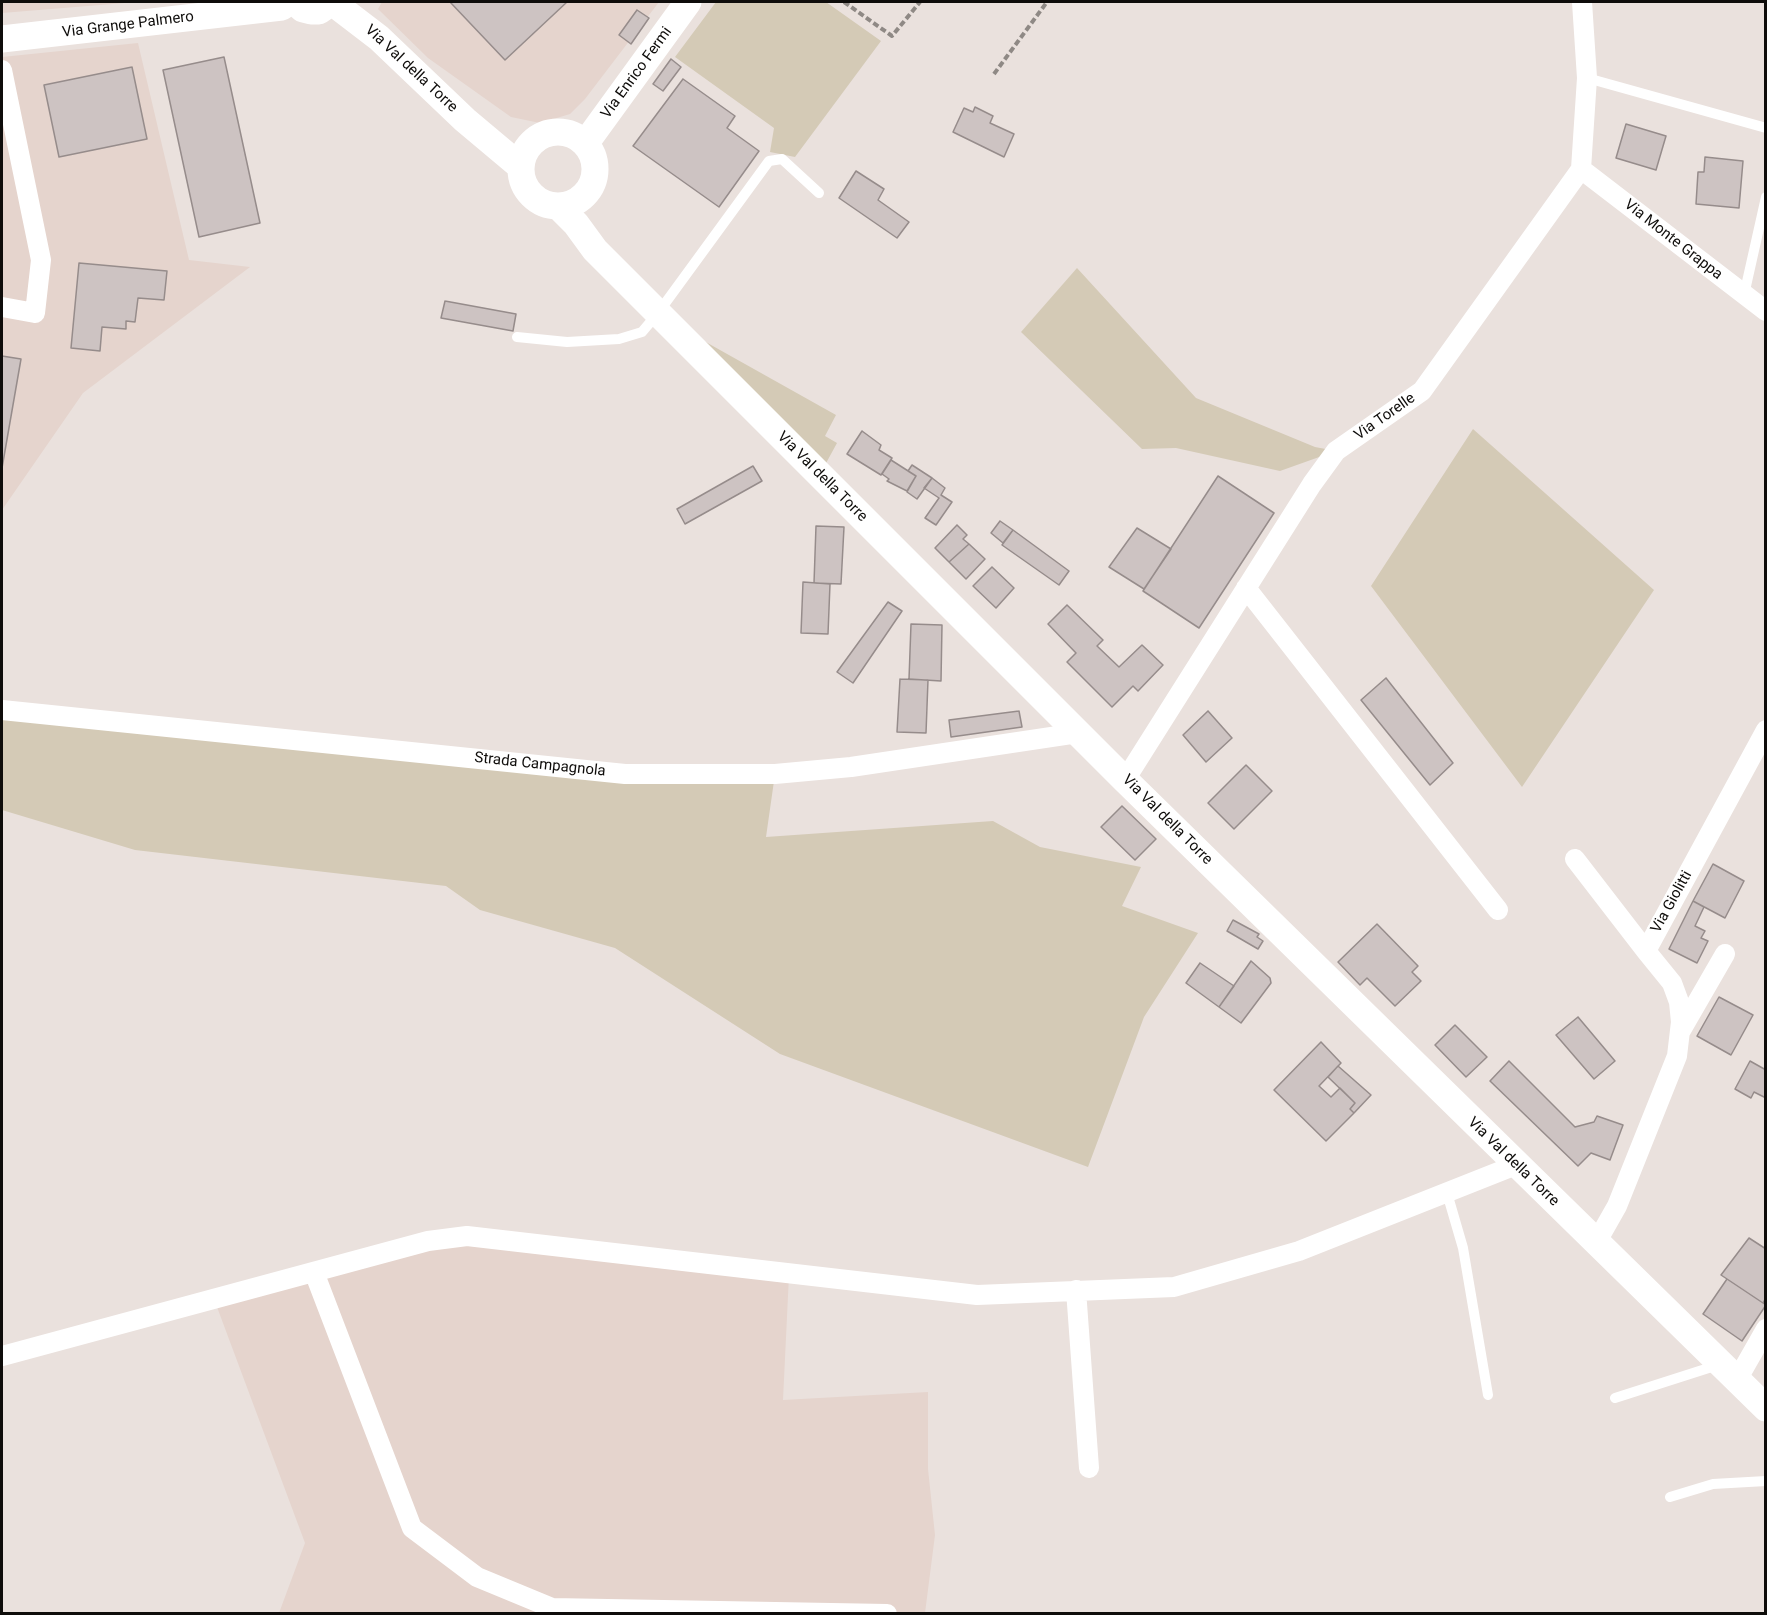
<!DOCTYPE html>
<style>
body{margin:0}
#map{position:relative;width:1767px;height:1615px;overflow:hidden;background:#eae1dd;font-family:Roboto,sans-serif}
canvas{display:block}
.frame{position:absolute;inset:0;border:3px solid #0e0c0a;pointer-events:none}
</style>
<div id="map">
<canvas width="1767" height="1615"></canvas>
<div class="frame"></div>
</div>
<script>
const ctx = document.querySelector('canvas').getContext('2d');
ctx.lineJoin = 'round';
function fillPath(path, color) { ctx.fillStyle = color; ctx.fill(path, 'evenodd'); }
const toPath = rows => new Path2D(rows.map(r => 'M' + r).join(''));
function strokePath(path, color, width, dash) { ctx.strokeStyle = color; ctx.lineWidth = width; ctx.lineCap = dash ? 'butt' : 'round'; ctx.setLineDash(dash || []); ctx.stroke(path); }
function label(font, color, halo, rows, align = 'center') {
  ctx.font = font + ' Roboto,sans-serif'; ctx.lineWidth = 4.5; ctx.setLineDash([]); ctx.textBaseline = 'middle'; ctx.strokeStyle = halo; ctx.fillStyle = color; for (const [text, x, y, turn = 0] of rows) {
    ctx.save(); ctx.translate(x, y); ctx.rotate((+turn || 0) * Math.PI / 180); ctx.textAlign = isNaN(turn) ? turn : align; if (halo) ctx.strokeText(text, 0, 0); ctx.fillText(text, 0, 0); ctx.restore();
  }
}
const built = toPath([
 [2,2,137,2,2,13],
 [382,2,659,2,585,99,570,114,540,123,511,117,428,58,378,9],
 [138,43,189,260,250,267,83,393,2,510,2,57],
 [428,1241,789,1275,783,1400,928,1392,928,1469,935,1535,925,1613,279,1613,305,1543,217,1307]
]);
const green = toPath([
 [716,2,826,2,881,41,795,157,770,152,774,128,675,57],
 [1077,268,1196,398,1315,447,1336,451,1280,471,1176,448,1142,449,1021,332],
 [695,336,836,415,825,436,837,443,825,465],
 [1473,429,1654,590,1522,787,1371,586],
 [2,710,625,774,775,774,766,837,993,821,1040,847,1141,867,1122,906,1198,933,1144,1017,1088,1167,780,1054,615,948,480,910,446,886,135,850,2,810]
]);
const building = toPath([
 [450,2,567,2,505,60,450,2],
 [637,10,649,18,631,44,619,35,637,10],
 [224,57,260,223,199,237,163,70,224,57],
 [671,59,681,67,663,91,653,84,671,59],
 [132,67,147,139,59,157,44,85,132,67],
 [683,79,735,116,727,128,759,151,719,207,633,146,683,79],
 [975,107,993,116,990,123,1014,134,1004,157,953,132,964,108,973,112,975,107],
 [1626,124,1666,136,1656,170,1616,158,1626,124],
 [1705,157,1743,161,1739,208,1696,204,1698,172,1704,172,1705,157],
 [856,171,884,189,878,200,909,222,897,238,839,198,856,171],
 [79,263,167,271,164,300,138,298,135,322,126,321,126,329,102,327,100,351,71,348,79,263],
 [445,301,516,314,513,331,441,318,445,301],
 [2,356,21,359,2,468,2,356],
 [862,431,881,445,879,450,892,458,881,475,847,454,862,431],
 [891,460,916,476,907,491,887,481,889,479,882,474,891,460],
 [912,465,932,478,917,499,907,492,916,476,908,471,912,465],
 [753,466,762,481,685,524,677,509,753,466],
 [1218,476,1274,513,1199,628,1143,591,1218,476],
 [932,478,945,488,941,495,952,502,936,525,925,518,939,498,924,488,932,478],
 [1000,521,1013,530,1003,543,991,533,1000,521],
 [957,525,967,535,963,539,969,544,949,562,935,548,957,525],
 [816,526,844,527,841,584,814,583,816,526],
 [1137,528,1171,549,1144,589,1109,567,1137,528],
 [1013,530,1069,571,1059,585,1002,545,1013,530],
 [969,544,985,559,966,579,949,562,969,544],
 [992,567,1014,588,996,608,973,586,992,567],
 [803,582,830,584,828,634,801,633,803,582],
 [888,602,902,611,853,683,837,672,888,602],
 [1067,605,1103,640,1097,646,1119,667,1142,645,1163,665,1138,691,1133,686,1112,707,1067,662,1076,653,1048,624,1067,605],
 [911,624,942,625,941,681,909,679,911,624],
 [1386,678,1453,763,1430,785,1361,700,1386,678],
 [900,679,928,680,926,733,897,732,900,679],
 [1019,711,1022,727,951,737,949,720,1019,711],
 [1208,711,1232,738,1206,762,1183,735,1208,711],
 [1246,765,1272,791,1234,829,1208,803,1246,765],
 [1122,806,1156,839,1135,860,1101,827,1122,806],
 [1713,864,1744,881,1725,918,1693,901,1713,864],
 [1693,901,1704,907,1695,926,1705,931,1701,938,1708,941,1697,963,1669,949,1693,901],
 [1233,920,1259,934,1257,937,1263,941,1258,949,1227,931,1233,920],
 [1377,924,1418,966,1412,972,1421,981,1395,1006,1367,978,1360,985,1338,962,1377,924],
 [1251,961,1270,978,1271,983,1241,1023,1219,1007,1251,961],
 [1200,963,1234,986,1219,1007,1186,983,1200,963],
 [1719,997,1753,1015,1731,1055,1697,1036,1719,997],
 [1578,1017,1615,1061,1594,1079,1556,1035,1578,1017],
 [1455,1025,1487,1057,1466,1077,1435,1045,1455,1025],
 [1321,1042,1341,1063,1319,1086,1331,1097,1340,1088,1355,1103,1350,1109,1354,1113,1326,1141,1274,1090,1321,1042],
 [1509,1061,1575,1127,1594,1122,1597,1116,1623,1125,1610,1160,1591,1153,1578,1166,1490,1081,1509,1061],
 [1750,1061,1766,1070,1766,1098,1754,1092,1751,1098,1735,1089,1750,1061],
 [1338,1066,1371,1095,1354,1113,1350,1109,1355,1103,1328,1077,1338,1066],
 [1749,1238,1766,1249,1766,1298,1763,1303,1721,1275,1749,1238],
 [1727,1279,1766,1305,1742,1341,1703,1314,1727,1279]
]);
const path = toPath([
 [844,2,892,36,920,2],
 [994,74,1047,2]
]);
const lane = toPath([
 [1587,78,1766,128],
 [1744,295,1766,197],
 [517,337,567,342,619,339,642,332,658,313,769,161,782,159,819,193],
 [1447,1193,1463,1248,1488,1395],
 [1615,1398,1718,1365],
 [1670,1497,1713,1484,1766,1481]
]);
const street = toPath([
 [2,70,41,260,35,313,2,307],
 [1581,169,1766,311],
 [1246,588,1498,910],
 [2,710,625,774,775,774,851,767,1078,733],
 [1125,780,1312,484,1336,451,1422,391,1581,169,1587,78,1582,2],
 [1575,859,1646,951],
 [1680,1032,1725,954],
 [1596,1243,1617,1206,1677,1056,1681,1022,1679,1002,1672,983,1646,951,1766,730],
 [314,1272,412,1528,477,1577,552,1608,887,1614],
 [1076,1290,1089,1468],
 [2,1356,428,1241,467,1236,977,1295,1174,1287,1299,1251,1516,1165],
 [1737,1380,1766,1329]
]);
const secondary = toPath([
 [295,2,303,9,311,11,319,11,332,2],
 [332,2,379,38,465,120,521,167],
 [2,39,282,7,288,2],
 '521 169a37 37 0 1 1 74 0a37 37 0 1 1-74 0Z',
 [585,144,688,2],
 [558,206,576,224,595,250,1125,780,1766,1408]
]);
const streetNames = [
 ["Via Grange Palmero",128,25,-7],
 ["Via Val della Torre",411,69,43],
 ["Via Enrico Fermi",637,73,-54],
 ["Via Monte Grappa",1673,240,38],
 ["Via Torelle",1385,417,-35],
 ["Via Val della Torre",822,477,45],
 ["Strada Campagnola",540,765,6],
 ["Via Val della Torre",1167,820,45],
 ["Via Giolitti",1672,902,-61],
 ["Via Val della Torre",1513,1162,44]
];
fillPath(built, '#e5d4cd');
fillPath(green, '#d4cab6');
fillPath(building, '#cdc3c2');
strokePath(building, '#968c8b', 1.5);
strokePath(path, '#8f8985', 4, [6, 3]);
strokePath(lane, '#fff', 10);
strokePath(street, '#fff', 20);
strokePath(secondary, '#fff', 27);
label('15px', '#0e0c0a', '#fff', streetNames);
</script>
